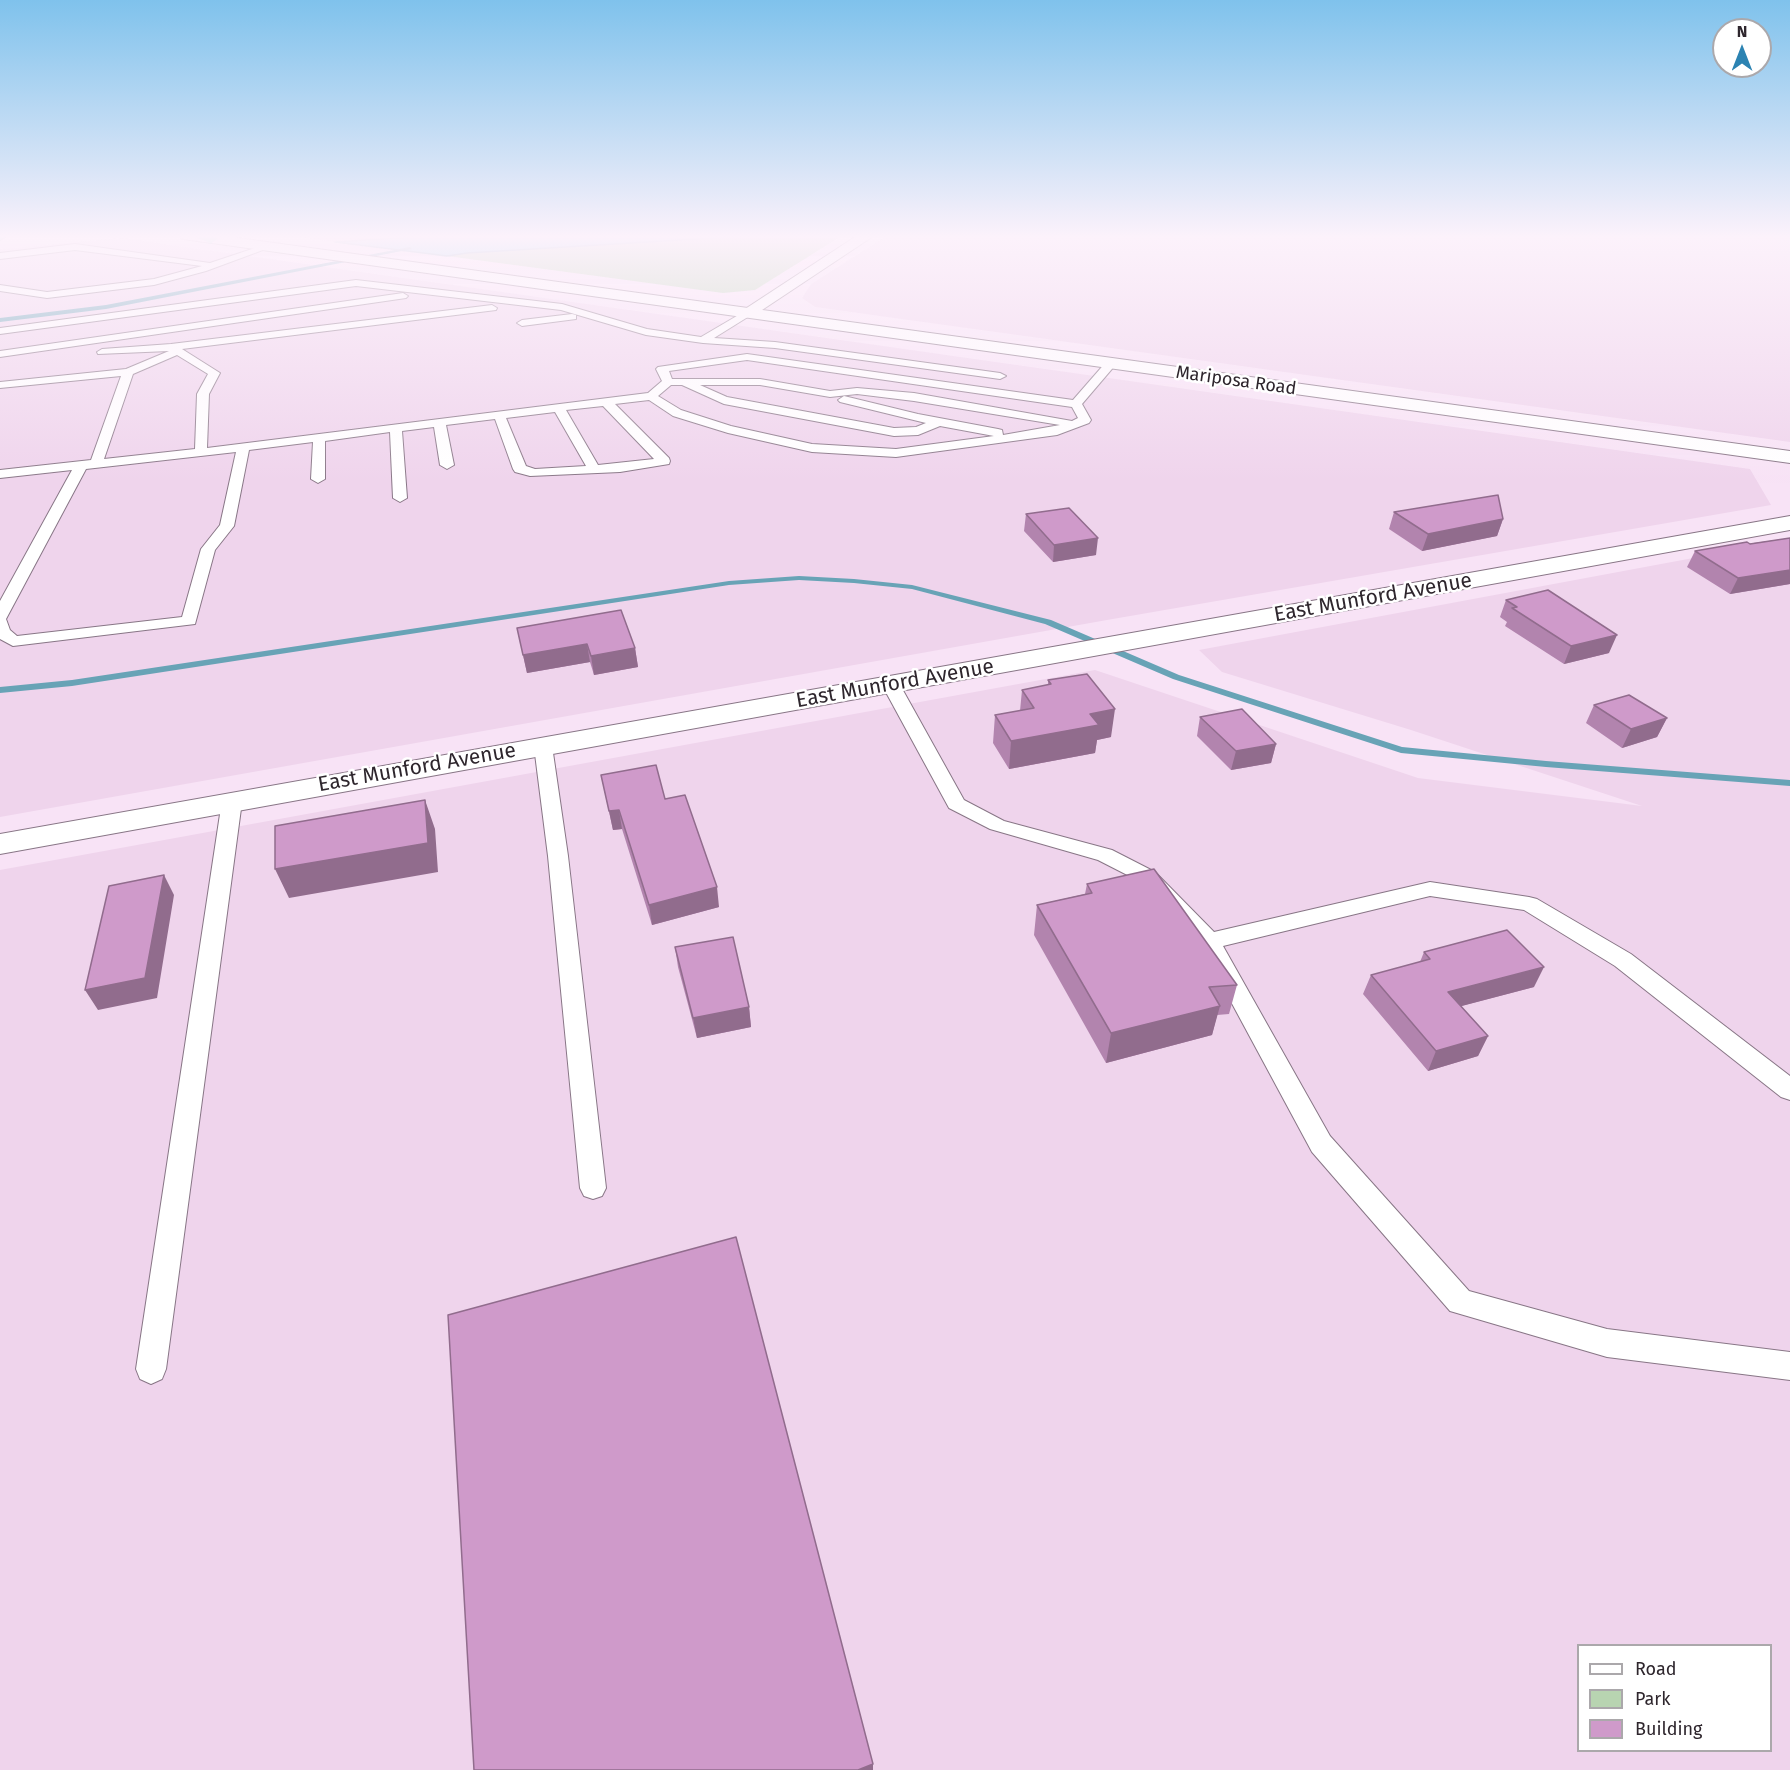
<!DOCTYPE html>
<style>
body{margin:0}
#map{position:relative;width:1790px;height:1770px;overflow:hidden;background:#f8e3f6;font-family:"Fira Sans",sans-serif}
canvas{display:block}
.legend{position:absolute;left:1577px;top:1644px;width:195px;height:108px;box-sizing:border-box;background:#fff;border:2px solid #aba8ab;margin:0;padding:8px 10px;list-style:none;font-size:18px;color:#2e262d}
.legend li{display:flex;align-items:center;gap:12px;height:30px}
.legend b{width:30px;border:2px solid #aba8ab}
.north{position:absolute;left:1712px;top:18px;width:60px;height:60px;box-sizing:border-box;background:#fff;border:2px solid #aba8ab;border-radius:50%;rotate:0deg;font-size:16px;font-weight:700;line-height:24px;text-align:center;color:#2e262d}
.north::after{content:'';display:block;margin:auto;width:21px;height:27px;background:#2c83b2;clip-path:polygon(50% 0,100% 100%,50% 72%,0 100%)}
</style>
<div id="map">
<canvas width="1790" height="1770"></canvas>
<ul class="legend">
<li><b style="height:8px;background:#fff"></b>Road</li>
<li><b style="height:16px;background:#b8d4b1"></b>Park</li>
<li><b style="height:16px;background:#cf9aca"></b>Building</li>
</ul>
<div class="north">N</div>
</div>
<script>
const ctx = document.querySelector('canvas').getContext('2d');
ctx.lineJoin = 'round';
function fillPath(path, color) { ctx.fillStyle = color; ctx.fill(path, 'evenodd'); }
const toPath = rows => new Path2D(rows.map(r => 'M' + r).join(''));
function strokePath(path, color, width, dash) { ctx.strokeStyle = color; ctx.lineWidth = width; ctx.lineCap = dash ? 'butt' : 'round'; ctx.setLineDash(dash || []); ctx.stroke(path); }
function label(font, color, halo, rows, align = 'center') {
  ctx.font = font + ' "Fira Sans",sans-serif'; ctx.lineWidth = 5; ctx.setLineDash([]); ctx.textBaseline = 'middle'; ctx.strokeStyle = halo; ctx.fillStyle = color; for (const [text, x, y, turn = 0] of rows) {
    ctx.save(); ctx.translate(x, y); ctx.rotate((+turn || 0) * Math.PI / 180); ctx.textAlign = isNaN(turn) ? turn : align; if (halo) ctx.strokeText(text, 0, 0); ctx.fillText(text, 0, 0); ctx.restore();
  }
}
const built = toPath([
 [288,235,439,235,335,242],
 [888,235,1790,235,1790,442,815,307,802,298,811,284],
 [122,238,1750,469,1771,505,1107,620,0,817,0,249],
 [1790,540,1790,1770,0,1770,0,870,1095,670,1418,778,1642,806,1411,730,1222,672,1199,650],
 [1578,1646,1770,1646,1770,1750,1578,1750]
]);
const green = toPath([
 [762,235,843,235,755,290,723,293,447,256,467,253]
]);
const water = toPath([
 [439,235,762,235,467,253,447,256,335,242,439,235]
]);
const stream = toPath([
 [410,247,412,249,106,309,0,322,0,318,106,305,410,247],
 [799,576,854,579,912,585,1051,620,1179,675,1402,747,1546,761,1790,780,1790,786,1546,767,1401,753,1173,679,1045,624,912,589,854,583,799,580,729,585,72,686,0,693,0,687,72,680,729,581,799,576]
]);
const service = toPath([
 [75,244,210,263,264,245,271,247,206,271,154,285,47,298,0,291,0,285,47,292,154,279,202,266,75,250,0,259,0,253,75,244],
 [356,280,562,304,647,329,701,337,747,310,751,311,751,315,714,338,775,342,1000,373,1006,376,1000,379,775,348,703,343,646,335,561,310,356,286,0,334,0,328,356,280],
 [403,293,408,296,406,298,0,357,0,351,403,293],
 [492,305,497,308,496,310,182,349,220,373,209,394,207,448,648,393,662,381,656,369,658,367,747,354,1073,400,1107,361,1115,361,1117,363,1082,404,1091,420,1089,423,1057,435,896,457,812,452,728,433,673,416,649,400,615,404,669,458,670,461,669,464,620,472,530,476,515,472,513,469,495,419,446,425,454,465,447,469,440,465,434,427,402,431,407,498,400,502,393,498,390,432,325,441,325,479,318,483,311,479,313,442,249,450,234,526,215,550,195,624,13,646,0,639,0,601,72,470,0,478,0,470,91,460,121,376,0,388,0,382,126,369,169,351,98,354,97,352,102,349,171,344,492,305],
 [177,355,208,374,197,394,195,449,104,459,133,374,177,355],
 [747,360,1072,407,1078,418,1072,421,914,393,857,388,830,391,760,379,672,379,669,371,747,360],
 [671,385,682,385,724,404,894,436,918,435,940,426,994,436,896,449,812,444,731,426,681,410,658,396,671,385],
 [700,385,760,385,830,397,857,394,914,401,1060,425,1003,435,1002,430,998,429,918,414,844,396,838,400,840,402,926,423,916,427,894,428,727,397,700,385],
 [603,406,654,459,598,465,566,410,603,406],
 [555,412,586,466,535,469,526,466,506,418,555,412],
 [236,452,220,525,201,549,182,617,17,636,10,630,6,619,86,469,236,452],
 [572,314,576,315,576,319,522,326,517,323,522,320,572,314],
 [891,680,897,681,900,685,964,800,1004,821,1112,850,1155,872,1214,932,1430,882,1529,897,1537,899,1631,954,1790,1076,1790,1100,1781,1097,1615,966,1524,910,1430,896,1223,946,1330,1136,1469,1291,1607,1329,1790,1352,1790,1380,1607,1357,1450,1311,1312,1152,1201,946,1141,882,1098,860,990,829,949,808,882,685,885,681,891,680],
 [543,740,549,742,552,746,568,856,606,1188,602,1196,593,1199,584,1196,580,1188,548,856,534,746,537,742,543,740],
 [232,795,239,797,242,801,166,1369,162,1379,151,1384,140,1379,136,1369,222,801,225,797,232,795]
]);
const minor = toPath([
 [858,235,875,235,753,316,741,316,739,313,858,235]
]);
const tertiary = toPath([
 [1790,516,1790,530,0,854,0,834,1790,516]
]);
const secondary = toPath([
 [176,235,216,235,1790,451,1790,463,183,239,176,235]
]);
const motorway = toPath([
 [0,235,8,235,0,240,0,235],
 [189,235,213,235,218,239,211,243,189,235]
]);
const wall = toPath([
 [1394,512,1503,519,1497,536,1422,551,1389,529],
 [1026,514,1096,555,1053,562,1024,531],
 [1790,538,1790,584,1730,594,1687,567,1695,551],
 [1506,600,1609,653,1564,664,1505,626,1507,622,1500,617],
 [517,628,635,648,638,667,594,675,590,662,527,673],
 [1048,680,1111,737,1097,740,1095,753,1009,769,993,743,995,715,1020,711,1022,690,1048,685],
 [1594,705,1667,718,1657,737,1622,748,1586,723],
 [1200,717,1276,744,1271,763,1231,770,1197,736],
 [601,775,665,799,719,907,652,925,622,829,613,830],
 [1087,884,1237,985,1229,1014,1217,1015,1212,1035,1106,1063,1034,935,1037,905,1085,894],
 [675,947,749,1007,751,1027,697,1038,678,967],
 [1424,952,1534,987,1461,1006,1488,1036,1478,1056,1428,1071,1363,994,1371,975,1420,962]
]);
const shadedWall = toPath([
 [1503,519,1497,536,1422,551,1428,534],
 [1098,538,1096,555,1053,562,1054,545],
 [1790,570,1790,584,1730,594,1738,578],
 [1617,635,1609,653,1564,664,1571,646],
 [587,644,590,662,527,673,523,655],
 [635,648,638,667,594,675,591,656],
 [1115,709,1111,737,1097,740,1095,753,1009,769,1011,741,1090,714],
 [1667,718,1657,737,1622,748,1631,729],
 [1276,744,1271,763,1231,770,1236,751],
 [425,800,435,829,438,872,289,898,275,869],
 [619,810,622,829,613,830,609,811],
 [164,875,174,895,157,998,98,1010,85,990],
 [717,887,719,907,652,925,649,905],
 [1544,967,1534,987,1439,1012,1448,992],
 [1220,1006,1212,1035,1106,1063,1111,1033],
 [749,1007,751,1027,697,1038,693,1018],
 [1488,1036,1478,1056,1428,1071,1436,1051],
 [873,1764,873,1770,858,1770]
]);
const building = toPath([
 [1498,495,1503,519,1428,534,1394,512,1498,495],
 [1069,508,1098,538,1054,545,1026,514,1069,508],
 [1790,538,1790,570,1738,578,1695,551,1747,542,1750,544,1790,538],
 [1548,590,1617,635,1571,646,1512,608,1517,607,1506,600,1548,590],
 [621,610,635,648,591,656,587,644,523,655,517,628,621,610],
 [1087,674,1115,709,1090,714,1099,725,1011,741,995,715,1034,708,1022,690,1051,684,1048,680,1087,674],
 [1629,695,1667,718,1631,729,1594,705,1629,695],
 [1242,709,1276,744,1236,751,1200,717,1242,709],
 [656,765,665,799,685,795,717,887,649,905,619,810,609,811,601,775,656,765],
 [425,800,428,843,275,869,275,826,425,800],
 [1154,869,1237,985,1209,987,1220,1006,1111,1033,1037,905,1092,893,1087,884,1154,869],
 [164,875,145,978,85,990,109,886,164,875],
 [1507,930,1544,967,1448,992,1488,1036,1436,1051,1371,975,1430,959,1424,952,1507,930],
 [733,937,749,1007,693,1018,675,947,733,937],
 [736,1237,873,1764,858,1770,474,1770,448,1315,736,1237]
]);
const farStreetnames = [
 ["Mariposa Road",1236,381,8]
];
const streetNames = [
 ["East Munford Avenue",1373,598,-10],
 ["East Munford Avenue",895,684,-10],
 ["East Munford Avenue",417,768,-10]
];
fillPath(built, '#efd4ec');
fillPath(green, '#b8d4b1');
fillPath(water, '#81d8f1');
strokePath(water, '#68a3b6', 1.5);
fillPath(stream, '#68a3b6');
strokePath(service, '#887686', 2);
strokePath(minor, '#887686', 2);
strokePath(tertiary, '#887686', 2);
strokePath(secondary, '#887686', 2);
strokePath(motorway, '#47ad89', 2);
fillPath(service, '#fff');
fillPath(minor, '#fff');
fillPath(tertiary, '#fff');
fillPath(secondary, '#fff');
fillPath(motorway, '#54f6bb');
fillPath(wall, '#b284ae');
fillPath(shadedWall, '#916c8d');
fillPath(building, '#cf9aca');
strokePath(building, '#916c8d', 1.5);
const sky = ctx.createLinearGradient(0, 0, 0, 483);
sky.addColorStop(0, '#7fc2ec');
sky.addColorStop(0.49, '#fcf2fb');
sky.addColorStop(1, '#fcf2fb00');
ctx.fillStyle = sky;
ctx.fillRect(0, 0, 1790, 483);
label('18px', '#2e262d', '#fff', farStreetnames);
label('21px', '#2e262d', '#fff', streetNames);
</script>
